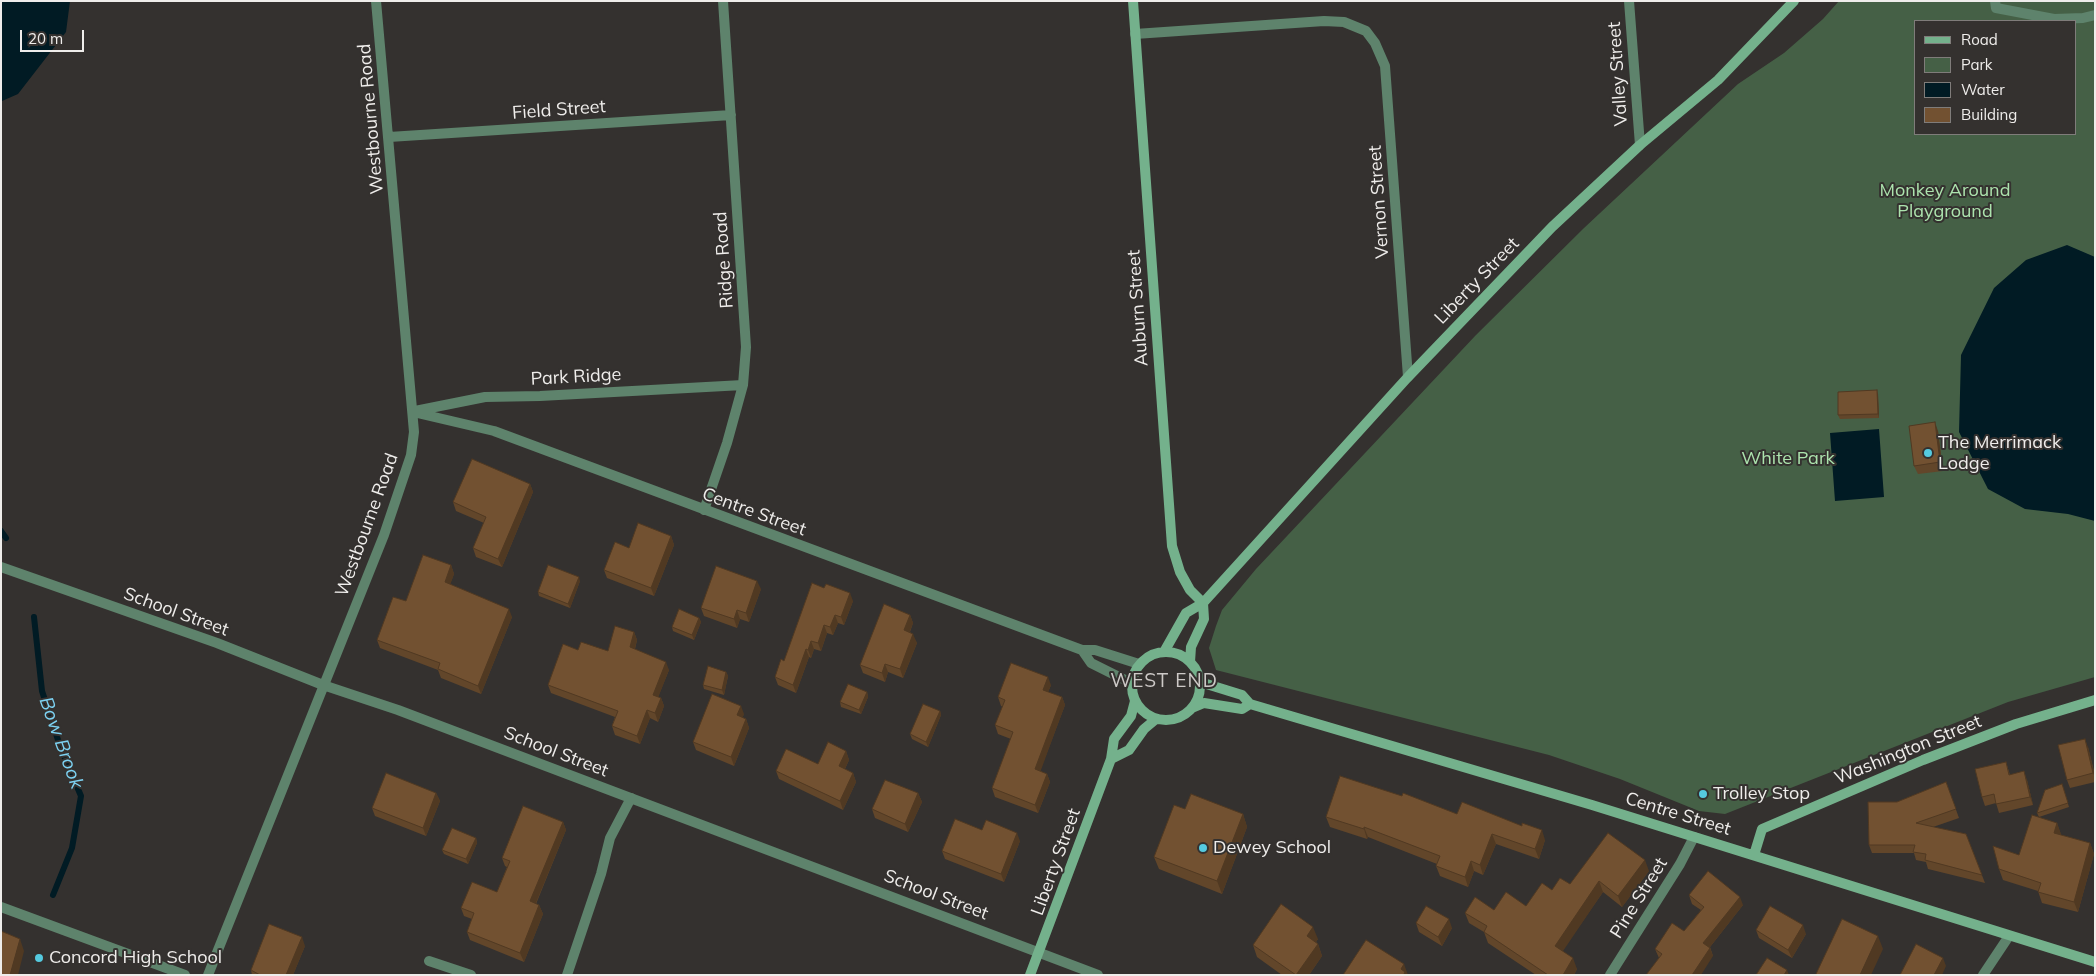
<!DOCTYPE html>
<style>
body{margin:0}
#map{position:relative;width:2096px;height:976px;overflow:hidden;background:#34312f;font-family:Mulish,sans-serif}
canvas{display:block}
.frame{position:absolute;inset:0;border:2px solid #efedeb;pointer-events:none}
.legend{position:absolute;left:1914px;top:20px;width:162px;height:115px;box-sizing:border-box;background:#34312f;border:1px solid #7f7c7a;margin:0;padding:6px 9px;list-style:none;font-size:15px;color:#efedeb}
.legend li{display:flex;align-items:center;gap:10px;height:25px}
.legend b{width:25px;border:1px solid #7f7c7a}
.scale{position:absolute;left:20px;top:30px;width:64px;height:22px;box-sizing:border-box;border:2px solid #efedeb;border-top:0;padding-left:6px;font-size:15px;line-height:18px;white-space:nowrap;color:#efedeb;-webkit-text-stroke:4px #34312f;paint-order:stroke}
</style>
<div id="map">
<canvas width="2096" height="976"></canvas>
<div class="frame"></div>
<ul class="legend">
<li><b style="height:6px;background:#74b18c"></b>Road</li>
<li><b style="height:14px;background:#456046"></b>Park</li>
<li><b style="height:14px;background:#011b24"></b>Water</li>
<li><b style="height:14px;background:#725131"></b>Building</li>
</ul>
<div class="scale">20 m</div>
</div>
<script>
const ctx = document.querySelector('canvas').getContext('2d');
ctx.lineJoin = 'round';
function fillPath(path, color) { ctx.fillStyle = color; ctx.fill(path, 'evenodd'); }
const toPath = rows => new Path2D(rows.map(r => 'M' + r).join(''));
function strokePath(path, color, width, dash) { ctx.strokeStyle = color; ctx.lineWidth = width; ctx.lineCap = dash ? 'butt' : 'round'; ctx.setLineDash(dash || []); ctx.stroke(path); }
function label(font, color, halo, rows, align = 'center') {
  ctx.font = font + ' Mulish,sans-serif'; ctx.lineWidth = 4; ctx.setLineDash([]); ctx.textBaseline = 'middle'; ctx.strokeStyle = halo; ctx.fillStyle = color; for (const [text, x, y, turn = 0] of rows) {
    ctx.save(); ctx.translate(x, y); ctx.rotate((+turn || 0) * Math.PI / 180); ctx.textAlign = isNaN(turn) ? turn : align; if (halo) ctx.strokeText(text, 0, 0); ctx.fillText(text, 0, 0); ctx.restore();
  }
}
const green = toPath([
 [1839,1,2095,1,2095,677,2008,702,1725,814,1699,811,1620,779,1549,755,1216,670,1209,648,1216,626,1222,610,1256,569,1476,335,1584,228,1738,84,1784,53,1823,19],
 [1915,21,2075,21,2075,134,1915,134]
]);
const water = toPath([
 [1,1,70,1,66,32,18,94,2,101],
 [2067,245,2095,257,2095,521,2068,514,2025,509,1988,489,1959,432,1961,355,1994,288,2026,260],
 [1879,429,1884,497,1835,501,1830,433]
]);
const stream = toPath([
 [1,531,6,538],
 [34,617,42,691,61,749,81,796,72,848,53,895]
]);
const lane = toPath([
 [1995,1,1996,8,2054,19,2083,18,2095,15],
 [429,961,471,975],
 [567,975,601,874,610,838,631,798]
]);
const street = toPath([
 [1629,1,1640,145],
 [1135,34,1324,21,1344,22,1366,31,1375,43,1385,66,1408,377],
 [389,137,731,115],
 [415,411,485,397,540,396,743,385],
 [413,412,494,431,1082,650,1095,650,1139,664],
 [704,510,727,443,743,385,746,347,723,1],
 [1,567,217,643,323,685,398,710,1098,975],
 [1082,650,1091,663,1131,683],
 [1,907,185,975],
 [208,975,384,535,411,455,414,432,376,1],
 [1610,975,1680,864,1694,837],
 [1983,975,2009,936]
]);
const secondary = toPath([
 [1133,1,1172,546,1180,572,1190,590,1203,603],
 '1132 686a34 34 0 1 1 68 0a34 34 0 1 1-68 0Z',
 [1164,652,1186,613,1203,603,1408,377,1552,227,1640,145,1718,80,1794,1],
 [1190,662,1191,647,1204,619,1203,603],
 [1200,682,1242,695,1250,704,1592,805,2095,962],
 [1192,708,1204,703,1242,709,1250,704],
 [1111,759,1129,750,1144,729,1156,719],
 [1754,855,1762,829,1923,760,2016,724,2095,700],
 [1030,975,1111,759,1114,739,1131,716,1135,701]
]);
const wall = toPath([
 [1878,394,1879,418,1840,419,1838,415],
 [1938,431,1943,471,1918,474,1914,466],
 [530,484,533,492,502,567,476,557,473,548,484,523,456,511,453,502],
 [671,536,674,545,654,596,607,578,604,570,629,548],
 [451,565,454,574,450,584,512,617,481,694,441,678,438,670,380,648,377,640,406,601],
 [580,581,570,608,539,596,538,592],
 [812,583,853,601,844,625,838,623,833,635,827,633,821,651,814,649,811,658,809,657,796,693,778,685,775,677,784,661],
 [761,589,749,622,740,619,737,628,704,616,701,608],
 [910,615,913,623,910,632,917,643,903,678,888,672,885,682,863,673,860,665],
 [699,618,701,622,694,640,673,631,672,627],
 [634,632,637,640,635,649,669,670,658,697,661,698,664,706,658,722,650,718,640,744,615,735,612,726,615,717,551,693,548,685,608,651],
 [726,672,728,676,724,695,704,689,703,685],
 [1051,685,1048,692,1062,697,1065,705,1040,771,1047,774,1050,782,1038,813,995,797,992,788,1011,739,998,734,995,725,1003,707,1001,706,998,697],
 [867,692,868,697,861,714,841,707,840,702],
 [940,711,941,715,928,747,912,739,910,734],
 [744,714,742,718,746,719,749,728,734,766,696,750,693,742],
 [2088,747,2095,775,2095,782,2070,788,2067,780],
 [846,751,849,760,845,769,853,773,856,782,843,810,779,779,776,771,818,764],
 [2006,762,2010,775,2027,780,2033,805,1999,813,1996,803,1985,806,1982,797],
 [1946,782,1959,818,1933,827,1966,834,1985,883,1928,869,1926,862,1916,860,1914,853,1872,853,1869,845,1897,802],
 [2062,784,2069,807,2039,817,2037,813],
 [436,793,440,801,426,836,375,816,372,808],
 [918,793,922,802,908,832,875,818,872,809],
 [1185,809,1243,814,1247,827,1222,894,1159,869,1154,857],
 [1457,814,1545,840,1539,859,1496,844,1483,875,1474,871,1468,887,1440,876,1436,866,1437,864,1368,837,1367,839,1330,827,1326,817],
 [563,822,566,830,536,904,539,905,543,914,524,962,470,940,467,932,472,919,464,916,461,908,497,892,507,867,505,866,502,858],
 [2057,823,2061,835,2090,843,2094,854,2078,912,2042,903,2038,891,2003,880,1999,869,2019,855],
 [982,830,1020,841,1004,882,945,859,942,851],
 [476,838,477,843,468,864,444,854,442,850],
 [1649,871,1622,907,1603,892,1562,951,1577,969,1574,975,1536,975,1488,943,1484,932,1469,923,1465,913,1494,910,1526,906,1552,890,1570,884],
 [1689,895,1743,905,1710,947,1713,956,1659,958,1655,949,1684,931,1701,910,1692,904],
 [1416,923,1452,928,1442,946,1419,932],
 [1756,930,1806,934,1792,958,1759,938],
 [1318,939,1316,942,1318,944,1322,956,1309,975,1282,975,1257,957,1253,945],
 [305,946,293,975,252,975,251,970]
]);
const shadedWall = toPath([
 [1877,390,1878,394,1879,418,1878,414],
 [1935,422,1938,431,1943,471,1940,462],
 [530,484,533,492,502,567,498,559],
 [671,536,674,545,654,596,651,588],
 [451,565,454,574,448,591,445,582],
 [579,577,580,581,570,608,568,604],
 [757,581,761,589,749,622,746,613],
 [850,593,853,601,844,625,841,617],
 [509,609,512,617,481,694,478,686],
 [737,610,740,619,737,628,734,619],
 [835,615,838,623,833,635,830,627],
 [910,615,913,623,907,639,904,630],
 [699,618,701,622,694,640,692,635],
 [824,625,827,633,821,651,818,643],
 [634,632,637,640,633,656,630,647],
 [913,634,917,643,903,678,900,669],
 [811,641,814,649,811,658,808,650],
 [806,649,809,657,796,693,793,685],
 [666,662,669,670,656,703,653,695],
 [885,664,888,672,885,682,882,673],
 [726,672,728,676,724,695,722,690],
 [1048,677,1051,685,1046,698,1043,690],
 [867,692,868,697,861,714,859,710],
 [1062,697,1065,705,1038,778,1035,769],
 [661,698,664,706,658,722,655,713],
 [741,706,744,714,740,724,737,715],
 [647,710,650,718,640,744,637,736],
 [940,711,941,715,928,747,926,742],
 [746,719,749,728,734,766,731,757],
 [2085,739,2088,747,2095,777,2093,773],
 [846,751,849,760,842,775,839,766],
 [2024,771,2027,780,2033,805,2030,797],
 [853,773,856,782,843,810,840,801],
 [1047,774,1050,782,1038,813,1035,805],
 [436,793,440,801,426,836,423,828],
 [918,793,922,802,908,832,905,824],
 [1243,814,1247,827,1222,894,1217,881],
 [563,822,566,830,533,910,530,901],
 [2057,823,2061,834,2058,844,2054,833],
 [1364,827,1368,837,1367,839,1364,829],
 [1542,830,1545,840,1539,859,1535,849],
 [1017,833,1020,841,1004,882,1001,874],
 [1492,834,1496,844,1483,875,1480,865],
 [476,838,477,843,468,864,466,859],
 [2090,843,2094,854,2078,912,2074,902],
 [1645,860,1649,871,1622,907,1618,896],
 [1471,861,1474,871,1468,887,1465,877],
 [1599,881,1603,892,1559,957,1555,946],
 [1740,897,1743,905,1706,952,1703,943],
 [539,905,543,914,524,962,520,953],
 [1449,919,1452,928,1442,946,1438,937],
 [1803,925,1806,934,1792,958,1788,950],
 [1313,927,1318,939,1311,949,1307,936],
 [1878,936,1883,949,1871,975,1860,975],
 [302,937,305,946,293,975,286,975],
 [20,939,24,951,18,975,10,975],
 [1318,944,1322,956,1309,975,1296,975],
 [1710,948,1713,956,1701,975,1692,975],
 [1573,958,1577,969,1574,975,1563,975],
 [1943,958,1946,966,1942,975,1934,975],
 [1404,964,1408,975,1403,975,1401,969],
 [1787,970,1789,975,1784,975]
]);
const building = toPath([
 [1877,390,1878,414,1838,415,1838,392,1877,390],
 [1935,422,1940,462,1914,466,1909,426,1935,422],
 [472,459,530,484,498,559,473,548,486,517,453,502,472,459],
 [638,523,671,536,651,588,604,570,615,542,629,548,638,523],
 [423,555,451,565,445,582,509,609,478,686,438,669,440,663,377,640,393,597,406,601,423,555],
 [548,565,579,577,568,604,538,592,548,565],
 [716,566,757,581,746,613,737,610,734,619,701,608,716,566],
 [812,583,824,588,826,584,850,593,841,617,835,615,830,627,824,625,818,643,811,641,808,650,806,649,793,685,775,677,781,659,784,661,812,583],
 [884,604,910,615,904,630,913,634,900,669,885,664,882,673,860,665,884,604],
 [679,609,699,618,692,635,672,627,679,609],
 [615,626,634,632,630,647,666,662,653,695,661,698,655,713,647,710,637,736,612,726,618,711,548,685,563,644,578,650,581,642,608,651,615,626],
 [1011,663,1048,677,1043,690,1062,697,1035,769,1047,774,1035,805,992,788,1013,732,995,725,1005,700,998,697,1011,663],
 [708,666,726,672,722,690,703,685,708,666],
 [848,684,867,692,859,710,840,702,848,684],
 [712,694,741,706,737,715,746,719,731,757,693,742,712,694],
 [923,704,940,711,926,742,910,734,923,704],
 [2085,739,2093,773,2067,780,2058,745,2085,739],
 [828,742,846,751,839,766,853,773,840,801,776,771,786,749,818,764,828,742],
 [2006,762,2009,775,2024,771,2030,797,1996,804,1994,794,1982,797,1975,769,2006,762],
 [386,773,436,793,423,828,372,808,386,773],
 [1340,776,1402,796,1403,793,1457,814,1462,802,1522,826,1522,823,1542,830,1535,849,1492,834,1480,865,1471,861,1465,877,1436,866,1440,856,1364,827,1364,829,1326,817,1340,776],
 [885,780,918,793,905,824,872,809,885,780],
 [1946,782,1956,809,1916,823,1966,834,1982,875,1925,860,1926,854,1913,852,1915,845,1869,845,1868,802,1897,802,1946,782],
 [2062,784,2068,803,2037,813,2045,790,2062,784],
 [1191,794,1243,814,1217,881,1154,857,1174,805,1185,809,1191,794],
 [523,806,563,822,530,901,539,905,520,953,467,932,474,913,461,908,472,882,497,892,510,861,502,858,523,806],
 [2032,815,2057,823,2054,833,2090,843,2074,902,2038,892,2041,883,1999,869,1993,846,2019,855,2032,815],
 [955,819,982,830,986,820,1017,833,1001,874,942,851,955,819],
 [452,828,476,838,466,859,442,850,452,828],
 [1608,833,1645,860,1618,896,1599,881,1555,946,1573,958,1563,975,1548,975,1484,932,1487,926,1465,913,1475,897,1494,910,1506,892,1526,906,1542,883,1552,890,1560,878,1570,884,1608,833],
 [1708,871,1740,897,1703,943,1710,948,1692,975,1646,975,1662,954,1655,949,1672,923,1684,931,1704,907,1689,895,1708,871],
 [1281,904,1313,927,1307,936,1318,944,1296,975,1253,945,1281,904],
 [1426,906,1449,919,1438,937,1416,923,1426,906],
 [1770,906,1803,925,1788,950,1756,930,1770,906],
 [1842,919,1878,936,1860,975,1818,975,1816,974,1842,919],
 [269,924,302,937,286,975,260,975,251,970,269,924],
 [1,931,20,939,10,975,1,975,1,931],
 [1366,940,1404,964,1401,969,1405,972,1404,974,1405,975,1343,975,1366,940],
 [1916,944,1943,958,1934,975,1900,975,1916,944],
 [1767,958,1787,970,1784,975,1756,975,1767,958]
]);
const markers = [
 [1928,453,5,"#55cadf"],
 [1703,794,5,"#55cadf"],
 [1203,848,5,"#55cadf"],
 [39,958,5,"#55cadf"]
];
const streetNames = [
 ["Valley Street",1618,74,-94],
 ["Field Street",559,110,-4],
 ["Westbourne Road",371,119,-95],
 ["Vernon Street",1379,202,-94],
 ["Ridge Road",724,260,-94],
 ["Liberty Street",1477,281,-46],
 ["Auburn Street",1138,308,-94],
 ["Park Ridge",576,377,-3],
 ["Centre Street",754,512,20],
 ["Westbourne Road",367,525,-70],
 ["School Street",176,612,20],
 ["Washington Street",1908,750,-22],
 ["School Street",556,752,21],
 ["Centre Street",1678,814,17],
 ["Liberty Street",1056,862,-70],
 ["School Street",936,895,21],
 ["Pine Street",1639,898,-58]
];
const parkNames = [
 ["Monkey Around",1945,191],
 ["Playground",1945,212],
 ["White Park",1788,459]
];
const poiNames = [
 ["The Merrimack",1938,443],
 ["Lodge",1938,464],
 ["Trolley Stop",1713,794],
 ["Dewey School",1213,848],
 ["Concord High School",49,958]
];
const neighbourhoodNames = [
 ["WEST END",1164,681]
];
const waterNames = [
 ["Bow Brook",61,743,70]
];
fillPath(green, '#456046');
fillPath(water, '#011b24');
strokePath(stream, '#011b24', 6);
strokePath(lane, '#5e836c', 10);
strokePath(street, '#5e836c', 10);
strokePath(secondary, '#74b18c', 10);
fillPath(wall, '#62462a');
fillPath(shadedWall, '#503922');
fillPath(building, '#725131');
strokePath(building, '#503922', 1);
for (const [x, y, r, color] of markers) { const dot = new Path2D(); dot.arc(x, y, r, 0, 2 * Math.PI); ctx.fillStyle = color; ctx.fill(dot); strokePath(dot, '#34312f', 2); }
label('18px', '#efedeb', '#34312f', streetNames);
label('18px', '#ace3ad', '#34312f', parkNames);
label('18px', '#efedeb', '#34312f', poiNames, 'left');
ctx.letterSpacing = '1px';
label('19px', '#cdc9c7', '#34312f', neighbourhoodNames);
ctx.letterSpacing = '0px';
label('italic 19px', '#7dd2f2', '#34312f', waterNames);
</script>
